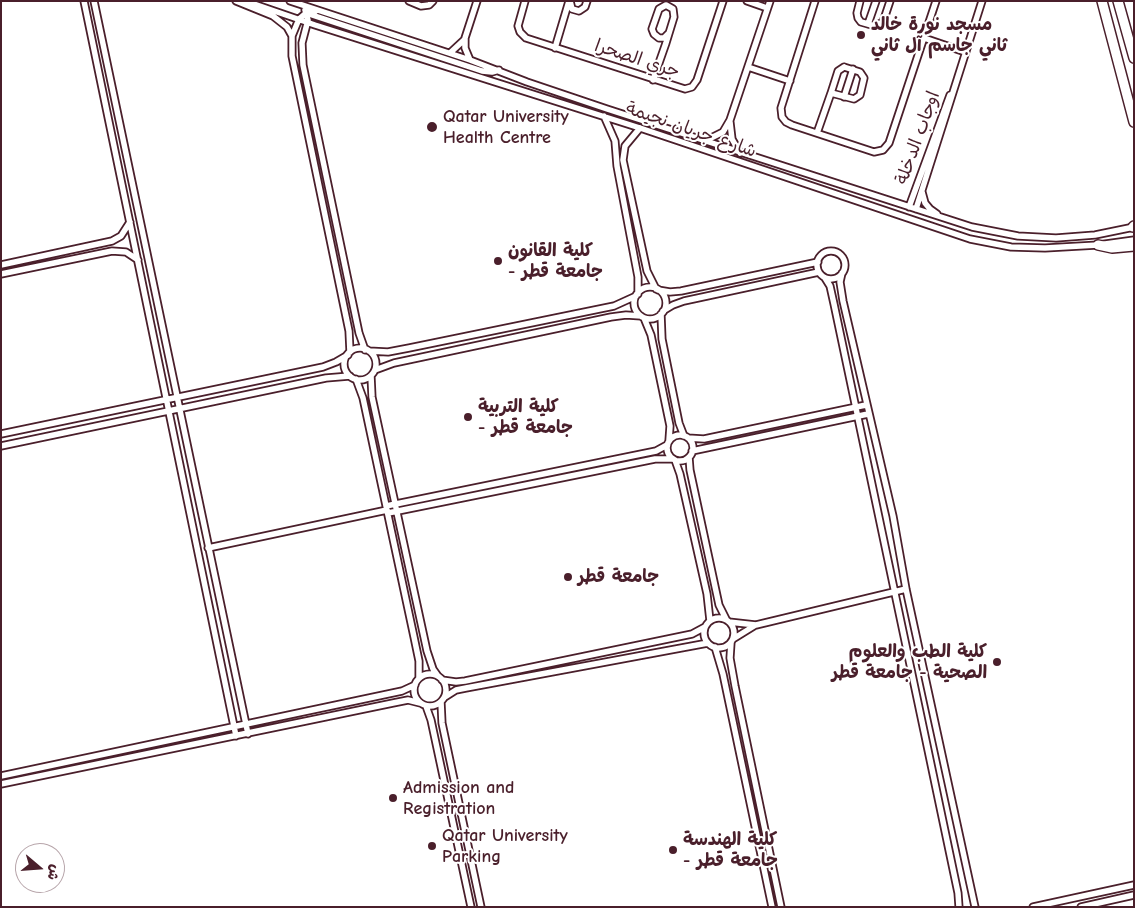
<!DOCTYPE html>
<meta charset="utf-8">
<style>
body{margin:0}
#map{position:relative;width:1135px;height:908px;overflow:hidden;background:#fff;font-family:"Comic Neue","Playpen Sans Arabic",sans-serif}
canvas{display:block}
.frame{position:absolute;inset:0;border:2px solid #4a1f2b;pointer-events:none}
.north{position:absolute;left:15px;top:843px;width:50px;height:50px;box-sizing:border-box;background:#fff;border:1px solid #b7a5aa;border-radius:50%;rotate:108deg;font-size:14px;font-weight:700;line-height:20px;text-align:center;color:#4a1f2b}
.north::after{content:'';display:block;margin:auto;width:18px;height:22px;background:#4a1f2b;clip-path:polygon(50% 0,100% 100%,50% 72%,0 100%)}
</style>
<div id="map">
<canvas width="1135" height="908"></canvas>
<div class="frame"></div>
<div class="north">ش</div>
</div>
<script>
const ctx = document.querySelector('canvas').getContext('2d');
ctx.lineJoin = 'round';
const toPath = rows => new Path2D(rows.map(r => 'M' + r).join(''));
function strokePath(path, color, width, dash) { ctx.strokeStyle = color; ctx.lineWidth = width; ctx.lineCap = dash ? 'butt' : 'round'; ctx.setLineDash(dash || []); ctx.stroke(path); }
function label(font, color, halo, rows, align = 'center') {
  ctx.font = font + ' "Comic Neue","Playpen Sans Arabic",sans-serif'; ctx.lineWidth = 4; ctx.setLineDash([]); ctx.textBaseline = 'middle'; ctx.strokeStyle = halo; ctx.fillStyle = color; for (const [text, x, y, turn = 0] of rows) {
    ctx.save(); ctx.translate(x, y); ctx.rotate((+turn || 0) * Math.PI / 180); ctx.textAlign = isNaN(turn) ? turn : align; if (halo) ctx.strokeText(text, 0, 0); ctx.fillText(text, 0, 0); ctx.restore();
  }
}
const minor = toPath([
 [84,1,236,736],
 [94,1,248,734],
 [236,1,273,16,287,27,292,36],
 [245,1,315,25,640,128,970,239,1011,247,1045,248,1098,245,1134,240],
 [290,1,470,60,527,82,607,109,972,227,1018,236,1056,238,1095,235,1134,227],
 [409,1,421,6,429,5,433,1],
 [525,1,518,26,520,32,526,38,685,89,692,87,697,80,723,1],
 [570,1,572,9,579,11,585,7,587,1],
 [747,1,767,8],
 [815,1,781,108,782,117,786,122,792,125,874,152,883,150,889,143,936,1],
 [860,1,857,13,858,18,861,22,875,26,883,22,890,1],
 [305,10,308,20,302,43,303,65,359,333,365,350],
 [316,11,306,13,299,19,292,36,292,56,349,331,350,352],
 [306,13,482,71,492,72,499,70],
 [868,24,876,1],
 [924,38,965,52],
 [555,48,569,1],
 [450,53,464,40],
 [470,60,465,48,465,38,477,1],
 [748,67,790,81],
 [844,67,860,72,864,78,860,95,854,99,831,93,838,71,844,67],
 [653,80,666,43,674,17,673,9,666,5,659,9,652,29,654,34,659,38,664,38,669,33],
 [844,97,853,69],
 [604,116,615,141,617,166,638,277,638,294],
 [730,122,732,139,740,153],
 [640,128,625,146,623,160,647,271,656,289],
 [817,133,831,93],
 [703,140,713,137,723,132,730,120,770,1],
 [922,192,925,203,930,209,937,214],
 [909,207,950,95],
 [916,209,982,1],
 '817 265a14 14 0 1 1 28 0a14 14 0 1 1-28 0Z',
 [1,265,112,241,121,236,130,222],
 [842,273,840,282,843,301,893,516,906,589,975,907],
 [1,274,112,251,126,252,138,260],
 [825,278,830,286,834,304,924,731,958,893,959,907],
 '634 303a16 16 0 1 1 32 0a16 16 0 1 1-32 0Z',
 [658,290,670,292,681,291,818,262],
 [663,311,673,305,684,301,819,272],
 [661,314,662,339,679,423,684,436],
 [644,318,651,335,670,426,669,440],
 '344 364a16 16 0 1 1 32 0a16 16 0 1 1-32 0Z',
 [369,351,388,352,409,348,614,306,636,296],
 [375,370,394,363,611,317,626,315,641,316],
 [371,376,372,397,427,651,433,669,438,676],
 [356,379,363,398,376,459,414,637,419,661,419,678],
 [1,434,323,367,336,362,348,355],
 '667 448a13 13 0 1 1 26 0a13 13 0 1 1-26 0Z',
 [688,438,704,439,866,405],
 [1,446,326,378,350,376],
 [692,451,868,414],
 [689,457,690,470,719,605,726,619],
 [675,460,680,474,707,594,710,621],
 [386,506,656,451,667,445],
 [388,513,655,459,672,459],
 [208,548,387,510],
 '704 633a15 15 0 1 1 30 0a15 15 0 1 1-30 0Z',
 [729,622,756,625,906,589],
 [733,639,754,626],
 [731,643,730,658,735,686,781,907],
 [715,647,723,674,772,907],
 '414 690a16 16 0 1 1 32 0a16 16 0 1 1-32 0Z',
 [442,680,456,682,465,681,692,634,705,627],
 [445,697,456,690,466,688,708,643],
 [441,702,442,723,481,907],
 [426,706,431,720,471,907],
 [1,776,402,691,415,685],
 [1,784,393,703,408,700,420,703],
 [1033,907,1134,885],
 [1081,907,1134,895]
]);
const primary = toPath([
 [1102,1,1134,122],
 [1118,1,1134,58],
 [1133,227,1134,226],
 [1098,245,1112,248,1134,246]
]);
const markers = [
 [861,35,5,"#4a1f2b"],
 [432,127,6,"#4a1f2b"],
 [498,261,5,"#4a1f2b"],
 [468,417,5,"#4a1f2b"],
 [568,577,5,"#4a1f2b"],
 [997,662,5,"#4a1f2b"],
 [393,798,5,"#4a1f2b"],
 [432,846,5,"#4a1f2b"],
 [673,850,5,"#4a1f2b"]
];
const poiNames = [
 ["مسجد نورة خالد",871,25],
 ["ثاني جاسم آل ثاني",871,46],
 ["Qatar University",443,117],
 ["Health Centre",443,138],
 ["كلية القانون",508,251],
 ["- جامعة قطر",508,272],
 ["كلية التربية",478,407],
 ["- جامعة قطر",478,428],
 ["جامعة قطر",578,577],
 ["كلية الطب والعلوم",987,652,"right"],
 ["الصحية - جامعة قطر",987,673,"right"],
 ["Admission and",403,788],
 ["Registration",403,809],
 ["Qatar University",442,836],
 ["Parking",442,857],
 ["كلية الهندسة",683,840],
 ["- جامعة قطر",683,861]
];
const streetNames = [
 ["جري الصحرا",637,59,18],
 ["شارع جريان نجيمة",691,130,19],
 ["اوجاب الدخلة",918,138,-70]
];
strokePath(minor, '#4a1f2b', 9);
strokePath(primary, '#4a1f2b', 12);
strokePath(minor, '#fff', 5.5);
strokePath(primary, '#fff', 9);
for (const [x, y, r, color] of markers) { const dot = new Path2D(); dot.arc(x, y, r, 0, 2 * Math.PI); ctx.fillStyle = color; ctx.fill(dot); strokePath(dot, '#fff', 2); }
label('bold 18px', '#4a1f2b', '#fff', poiNames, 'left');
label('18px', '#4a1f2b', '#fff', streetNames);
</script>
